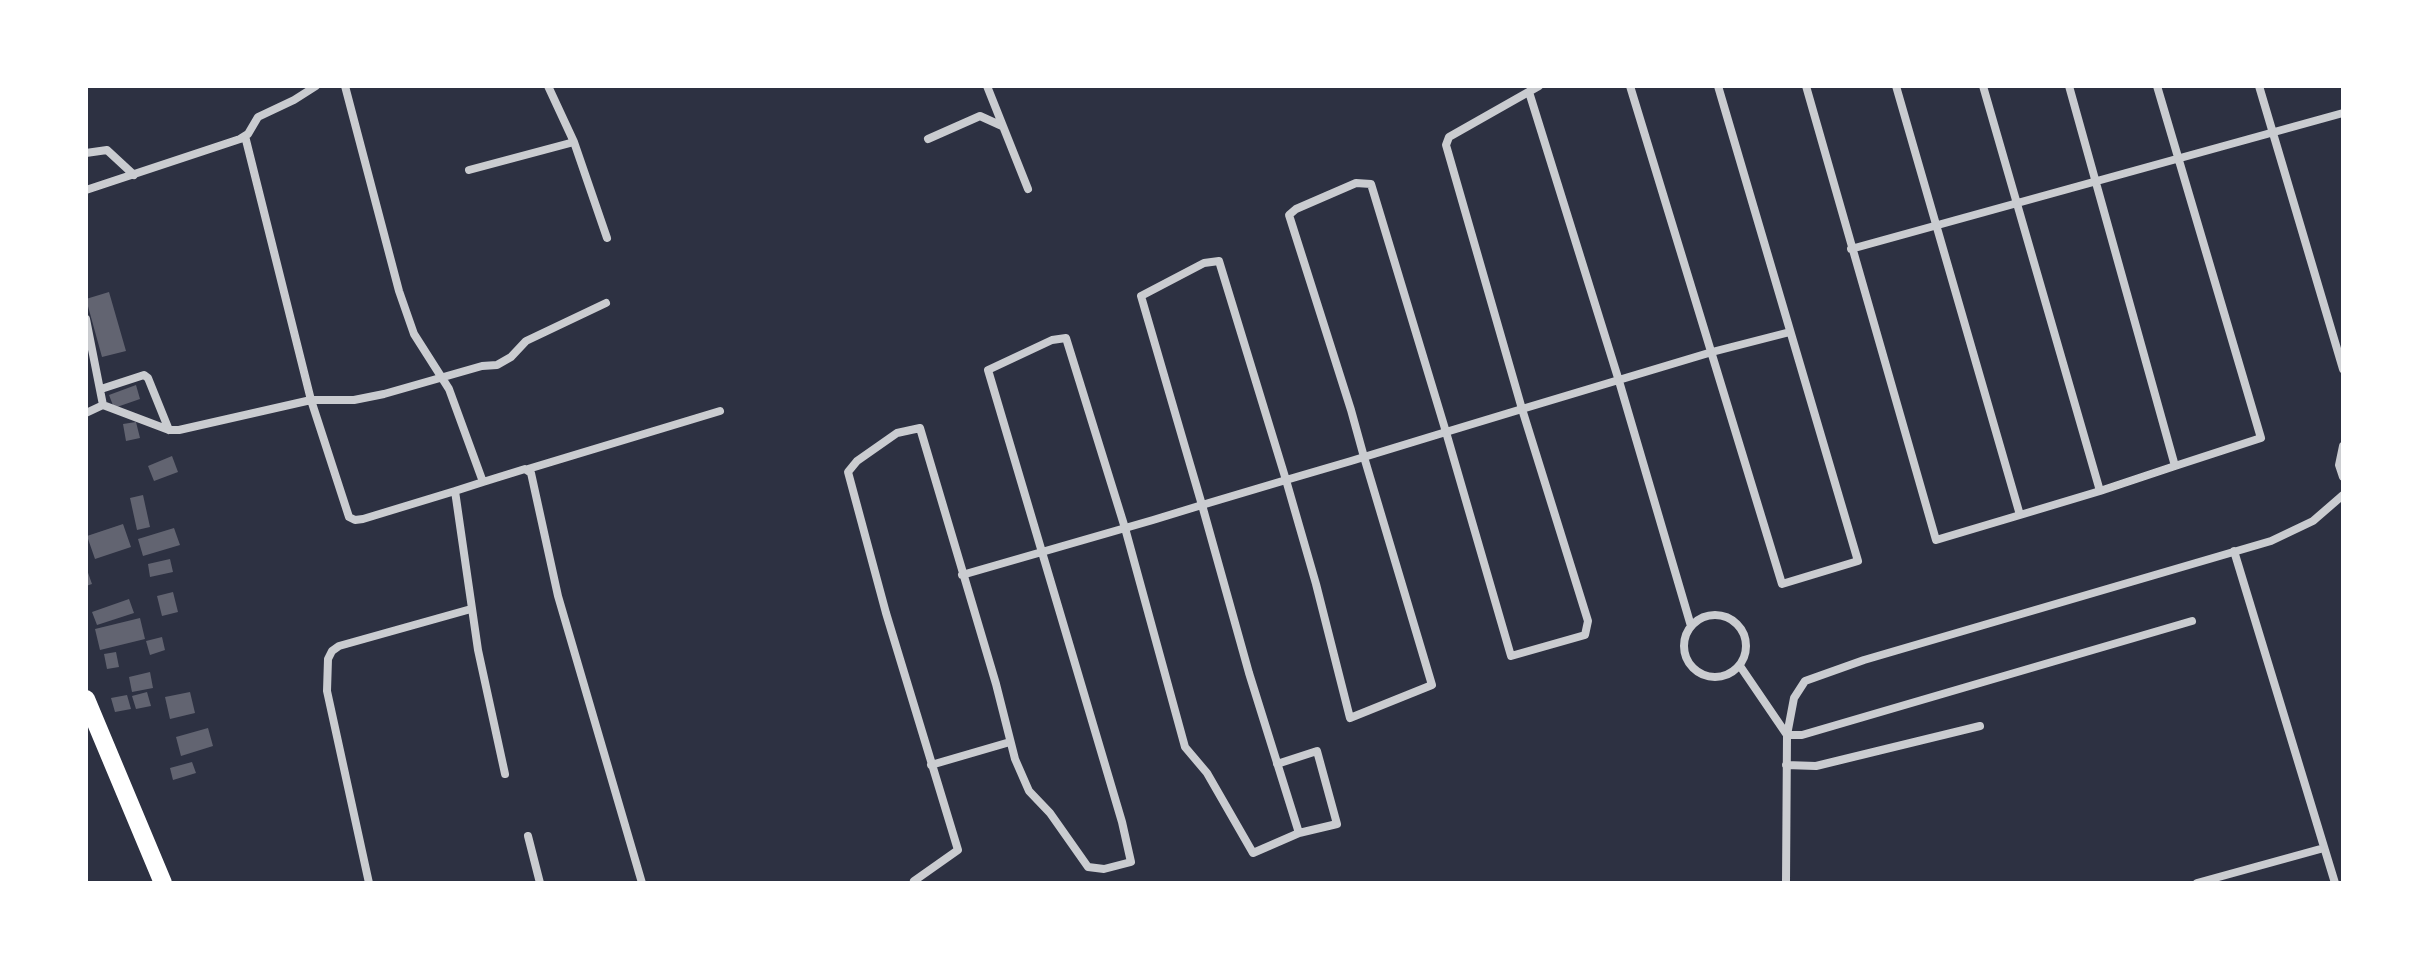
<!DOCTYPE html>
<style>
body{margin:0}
#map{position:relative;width:2429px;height:969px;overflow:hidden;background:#2d3142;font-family:"Work Sans",sans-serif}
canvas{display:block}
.frame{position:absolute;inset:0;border:88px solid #fff;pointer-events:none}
</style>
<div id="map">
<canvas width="2429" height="969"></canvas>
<div class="frame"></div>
</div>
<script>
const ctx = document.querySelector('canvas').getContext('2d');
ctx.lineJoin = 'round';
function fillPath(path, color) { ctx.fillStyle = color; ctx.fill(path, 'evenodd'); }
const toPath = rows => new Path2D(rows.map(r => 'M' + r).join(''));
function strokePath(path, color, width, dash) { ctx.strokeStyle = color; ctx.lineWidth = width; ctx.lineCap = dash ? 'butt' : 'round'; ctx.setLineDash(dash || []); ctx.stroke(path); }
const building = toPath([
 [109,292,126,351,102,357,86,299],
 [136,385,140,399,114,408,109,395],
 [136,422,140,438,126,441,123,424],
 [172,456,178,472,154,481,148,466],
 [143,495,150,527,137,530,130,498],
 [123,524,131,547,95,559,87,536],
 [174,528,180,545,143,556,138,539],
 [170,559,173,572,150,577,148,564],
 [86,567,92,584,86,586],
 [173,592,178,612,162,616,157,596],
 [129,599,134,613,97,625,92,612],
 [140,618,145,639,100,650,95,629],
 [162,637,165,650,150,655,146,641],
 [116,652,119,667,107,669,104,654],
 [150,672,153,688,132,692,129,677],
 [147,692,151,706,136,709,132,696],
 [190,692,195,713,170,719,165,697],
 [127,695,131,709,115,712,111,698],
 [208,728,213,746,181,756,176,737],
 [192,762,196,773,173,780,170,768]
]);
const minor = toPath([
 [345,86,399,291,414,334,449,389,483,482,455,491,478,650,505,774],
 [548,86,574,142,607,238],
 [987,86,1028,189],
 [1539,86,1449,137,1446,145,1522,409,1712,352,1790,332],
 [1630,86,1782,584,1858,561,1718,86],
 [1806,86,1936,540,2020,515],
 [1896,86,2020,515,2100,491],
 [1983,86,2100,491,2175,466],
 [2069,86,2175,466,2261,438,2157,86],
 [2259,86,2343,369],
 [1529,92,1619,381,1691,626],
 [245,136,311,400,349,517,355,520,363,519,455,491],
 [928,139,980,116,1002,126],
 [86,153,107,150,134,175],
 [469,170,574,142],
 [86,190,240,139,248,134,258,117,294,100,316,86],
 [1851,249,2343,113],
 [86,319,103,405],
 [101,389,144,375,148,378,169,430],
 [86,413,103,405,169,430,179,430,311,400,354,400,384,394,482,366,497,365,511,357,526,341,606,303],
 [2343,446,2339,465,2343,477],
 [528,469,720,411],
 [483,482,525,469,531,473,558,596,642,883],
 [2234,551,2335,883],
 [962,575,1153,520,1202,505,1286,480,1351,461,1364,457,1446,432,1522,409,1588,621,1585,635,1511,656,1446,432,1371,184,1356,183,1296,209,1289,215,1351,410,1364,457,1432,685,1350,718,1316,584,1286,480,1219,261,1204,263,1141,296,1185,447,1202,505,1249,673,1299,833],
 '1684 646a31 31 0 1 1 62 0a31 31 0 1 1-62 0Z',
 [1740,666,1787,735,1802,735,2192,621],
 [931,765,1010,742],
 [1786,765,1816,766,1980,726],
 [528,836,540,883],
 [914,881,958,850,886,613,848,472,857,461,897,433,920,428,996,684,1015,759,1029,791,1050,813,1088,867,1104,869,1131,862,1122,822,988,370,1052,340,1066,338,1125,528,1185,747,1207,773,1253,853,1299,833,1337,824,1317,751,1277,764],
 [369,883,327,691,328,659,332,651,339,646,471,609],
 [1786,883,1787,735,1794,698,1805,681,1864,660,2271,541,2313,521,2343,495],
 [2197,883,2324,848]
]);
const trunk = toPath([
 [86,699,163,883]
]);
fillPath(building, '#626471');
strokePath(minor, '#caccd0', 8);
strokePath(trunk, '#fff', 18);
</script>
